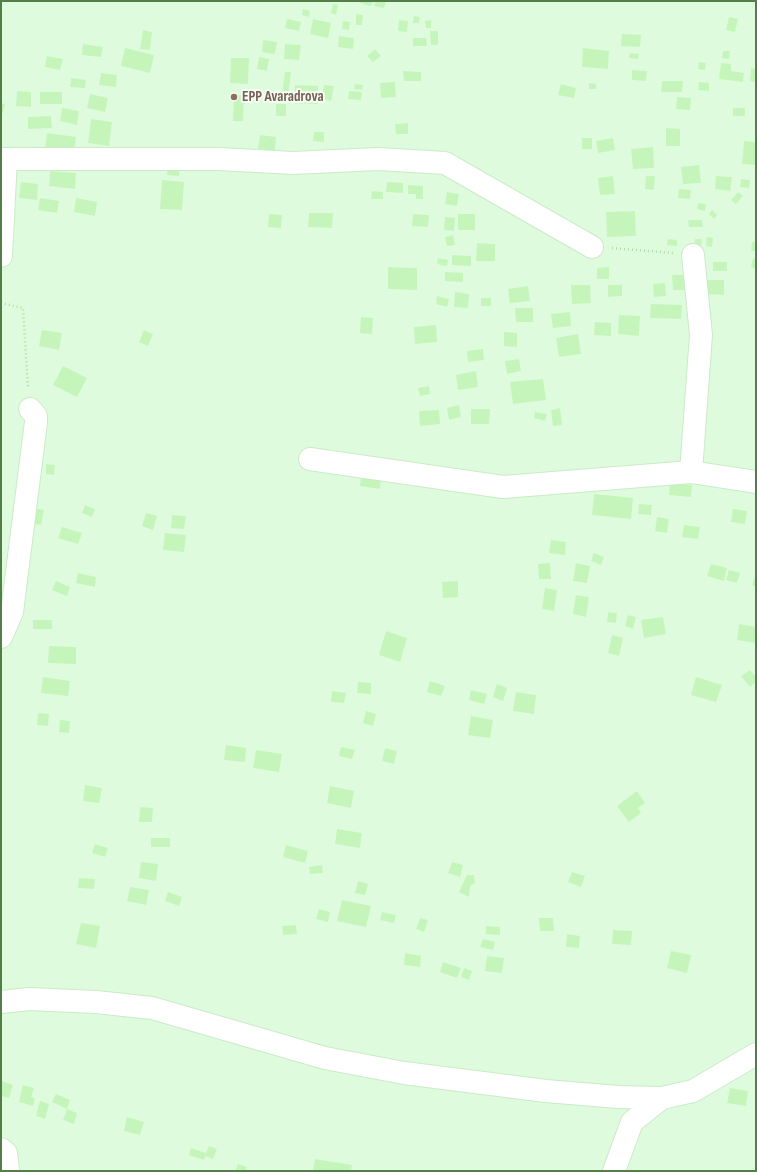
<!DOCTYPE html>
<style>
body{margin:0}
#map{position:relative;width:757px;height:1172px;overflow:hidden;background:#eafeeb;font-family:"Sofia Sans Condensed",sans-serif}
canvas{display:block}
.frame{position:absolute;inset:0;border:2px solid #547e49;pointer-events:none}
</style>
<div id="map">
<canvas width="757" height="1172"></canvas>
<div class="frame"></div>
</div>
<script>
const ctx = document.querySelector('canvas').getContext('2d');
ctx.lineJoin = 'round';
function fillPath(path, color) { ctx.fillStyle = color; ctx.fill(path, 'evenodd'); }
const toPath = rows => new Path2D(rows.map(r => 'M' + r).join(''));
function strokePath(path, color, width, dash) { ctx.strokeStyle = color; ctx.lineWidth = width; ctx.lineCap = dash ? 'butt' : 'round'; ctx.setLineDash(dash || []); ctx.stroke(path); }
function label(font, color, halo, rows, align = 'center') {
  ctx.font = font + ' "Sofia Sans Condensed",sans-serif'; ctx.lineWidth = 4; ctx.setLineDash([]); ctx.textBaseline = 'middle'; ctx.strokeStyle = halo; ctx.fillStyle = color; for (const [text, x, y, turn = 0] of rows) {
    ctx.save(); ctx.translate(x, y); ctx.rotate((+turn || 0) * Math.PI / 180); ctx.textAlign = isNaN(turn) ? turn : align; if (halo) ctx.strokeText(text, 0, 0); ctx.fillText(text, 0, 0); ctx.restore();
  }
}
const residential = toPath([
 [1,1,756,1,756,1171,1,1171]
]);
const building = toPath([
 [354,1,373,1,371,6],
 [376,1,386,1,384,8,374,6],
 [333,4,338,5,336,15,331,13],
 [303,9,310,11,309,17,302,15],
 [356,14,363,15,362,25,356,25],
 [414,16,420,17,419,23,413,23],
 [729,17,738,19,735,32,726,30],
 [287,19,301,22,299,31,285,28],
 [313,19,331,23,328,38,310,34],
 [399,20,408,21,407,32,398,31],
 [431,20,431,28,426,28,425,21],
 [343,21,350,22,349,30,342,29],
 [143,30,152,32,150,50,140,49],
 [430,31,438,31,438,45,431,45],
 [622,34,641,35,640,47,621,46],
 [339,36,354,38,353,49,338,47],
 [413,38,426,38,427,46,413,46],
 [263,40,277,42,275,54,262,52],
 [83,44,103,47,101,57,82,55],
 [285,44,301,45,299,60,284,59],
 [125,48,154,55,150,73,121,66],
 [583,48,609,51,608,69,582,67],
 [375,49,381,56,373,62,367,56],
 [723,51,730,51,729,59,722,58],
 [630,53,639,54,638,59,629,58],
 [47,56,63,59,60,70,45,67],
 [259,57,269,59,267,71,257,69],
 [231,58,249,58,248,84,230,83],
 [699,62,706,63,705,70,698,69],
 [721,63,731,64,731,71,744,73,743,82,719,79],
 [751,68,756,69,756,82,750,81],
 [632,70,647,71,646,81,632,80],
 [403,71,421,72,421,81,404,81],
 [285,72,291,72,288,95,282,94],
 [101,73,117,75,116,87,99,85],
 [71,78,86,80,85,88,70,87],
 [662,81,683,81,682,92,661,92],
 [395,82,396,97,381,98,380,83],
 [699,82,709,83,709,91,698,90],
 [589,83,596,84,596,89,589,89],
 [355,84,363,85,362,90,354,89],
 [561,84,576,88,574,98,558,95],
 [295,85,318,86,318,104,294,103],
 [324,85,334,86,331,101,322,99],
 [17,91,31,92,31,107,16,106],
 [349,91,362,92,361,100,348,99],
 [40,92,62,92,62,104,40,104],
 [90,94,108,98,105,112,87,108],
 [234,95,244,95,243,121,233,121],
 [677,97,691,98,690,110,676,109],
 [1,103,5,104,3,113,1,113],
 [276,104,286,104,286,116,276,116],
 [62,108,79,111,77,125,60,121],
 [733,108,745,108,745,116,733,116],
 [51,116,52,128,28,129,28,117],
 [91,119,112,122,109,146,88,143],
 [408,123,408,134,396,134,395,124],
 [666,128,680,129,680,146,666,146],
 [314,132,324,132,324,142,313,141],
 [47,133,76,137,74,152,45,148],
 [260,135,276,137,275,151,258,149],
 [582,138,592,138,592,149,582,149],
 [613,138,615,150,598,153,596,141],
 [744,141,756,142,756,165,742,164],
 [653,147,654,168,633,169,631,149],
 [168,165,180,166,179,176,167,175],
 [699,165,701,183,683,184,681,167],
 [50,171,76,173,75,189,49,186],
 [613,176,615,194,600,195,598,178],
 [646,176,655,176,654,190,645,189],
 [716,176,732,177,730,191,715,189],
 [741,179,750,180,749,188,740,187],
 [162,180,184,182,182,210,160,209],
 [21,182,38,184,37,200,19,198],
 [387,182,403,183,403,193,386,192],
 [408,185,423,186,423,199,416,199,416,194,408,194],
 [679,189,691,190,690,199,678,198],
 [372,191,383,192,383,199,371,199],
 [447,192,459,194,457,206,445,204],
 [738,192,743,196,736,204,731,200],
 [40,198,59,201,57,213,38,210],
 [76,198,97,202,95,216,74,212],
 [698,203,706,204,705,211,697,209],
 [712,210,717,215,714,219,709,214],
 [635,211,636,236,607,237,606,212],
 [309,213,333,213,332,228,308,227],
 [269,214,282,215,281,228,268,227],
 [413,214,429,215,428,227,412,226],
 [458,214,475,214,475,230,458,230],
 [445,217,455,218,454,231,444,230],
 [688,220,702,220,703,227,689,227],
 [453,235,455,245,447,246,445,237],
 [707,237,713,238,712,247,706,246],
 [668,239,677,240,677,246,667,245],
 [695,239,702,239,701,247,694,246],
 [752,242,756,242,756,251,751,251],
 [477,243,495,244,495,261,476,261],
 [452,255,471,256,471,266,452,265],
 [438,258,448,260,447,266,437,264],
 [753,258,756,259,756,269,751,267],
 [713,262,727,262,727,271,713,271],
 [388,267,417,268,417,290,388,289],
 [609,267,609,279,597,279,597,268],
 [445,272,463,273,463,282,445,281],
 [672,275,687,275,687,290,673,290],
 [706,280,724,280,724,295,706,294],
 [665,283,666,296,654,297,653,284],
 [571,285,590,285,591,303,572,304],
 [608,285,622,285,622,296,608,297],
 [528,286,530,301,510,303,508,289],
 [455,292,469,294,468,308,454,307],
 [437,296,449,299,447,307,436,304],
 [481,298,491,298,491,306,481,306],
 [651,304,682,305,681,319,650,318],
 [515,308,533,308,533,322,516,322],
 [570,312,571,326,553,328,551,314],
 [619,315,640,316,639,336,618,334],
 [361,317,373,318,372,334,360,333],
 [595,322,611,323,611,336,594,335],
 [436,325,437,342,415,344,414,327],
 [42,330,62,333,59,350,39,346],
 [144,330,153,334,148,346,139,342],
 [504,332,517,333,517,347,504,346],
 [578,334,581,354,559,357,556,338],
 [483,349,484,360,468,362,467,351],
 [519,359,521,371,507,374,505,361],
 [63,366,87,378,77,397,53,385],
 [476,371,478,387,458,390,456,375],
 [543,379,546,400,513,404,510,382],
 [429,386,430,394,420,396,418,388],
 [459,405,461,417,449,420,447,408],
 [560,408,562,425,553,426,551,410],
 [471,409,490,409,489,424,471,424],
 [439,410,440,424,420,426,419,411],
 [535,412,547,414,545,421,534,418],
 [46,464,55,465,54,475,46,474],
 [361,476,381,479,380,489,360,486],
 [670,483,692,485,691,497,669,495],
 [594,494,633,498,631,519,592,515],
 [639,504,652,505,651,515,638,514],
 [85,505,95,509,92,517,82,513],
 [34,508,44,510,41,525,31,523],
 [733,509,747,511,745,524,731,522],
 [146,513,157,516,153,530,142,526],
 [172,515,186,516,184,529,171,528],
 [657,517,669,519,667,533,655,531],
 [684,525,700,527,698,539,682,537],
 [62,527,82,533,78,544,58,538],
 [165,533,186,535,184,552,163,550],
 [551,540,566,542,565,555,549,553],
 [594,553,604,557,601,565,591,561],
 [550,563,551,579,539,579,538,564],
 [576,563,590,566,587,583,573,581],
 [711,564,727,568,724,581,707,576],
 [729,570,740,573,737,583,726,580],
 [78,573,96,577,95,587,76,583],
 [756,573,756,587,752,585],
 [56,581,70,587,67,596,52,590],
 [458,581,458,597,443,598,442,582],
 [545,588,557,590,554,611,542,609],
 [576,595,589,597,586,617,573,614],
 [608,612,617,613,616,623,607,622],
 [628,615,636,617,633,629,625,626],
 [663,617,666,634,644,638,641,620],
 [33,620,52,620,52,629,33,629],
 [739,624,756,627,756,643,737,640],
 [386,631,407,638,400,662,379,655],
 [612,635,623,638,619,656,608,653],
 [49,646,76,647,76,664,48,663],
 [750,670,756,677,756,681,750,687,741,676],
 [43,677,70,681,68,696,41,693],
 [696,677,722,685,716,702,691,695],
 [430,681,445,686,441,696,427,692],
 [358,682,371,683,371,694,357,693],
 [497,684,507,688,503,701,493,697],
 [471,690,487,694,484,704,469,700],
 [332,691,346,693,344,703,331,702],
 [516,692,536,695,534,714,513,711],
 [366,711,376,714,373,726,363,723],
 [38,713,49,714,48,726,37,725],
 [471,716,493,720,490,738,468,735],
 [60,720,70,721,69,733,59,732],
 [226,745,246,748,245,762,224,760],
 [341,747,355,750,352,759,339,756],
 [385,748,397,751,394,764,382,761],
 [256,750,282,754,279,772,253,768],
 [85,785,102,788,99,803,83,801],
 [330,786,354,791,351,808,327,803],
 [637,791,645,803,638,808,641,813,629,822,617,806],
 [140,807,153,808,152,822,139,822],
 [337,829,362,833,360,848,335,844],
 [151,838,170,838,170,847,151,847],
 [95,844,108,848,105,857,92,853],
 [286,845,308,851,305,863,283,857],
 [141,862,158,864,156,881,139,878],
 [452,862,463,865,460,877,448,873],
 [322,865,323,873,310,874,309,867],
 [572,872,585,876,581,887,568,882],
 [467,875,474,875,475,883,470,886,469,897,459,892],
 [79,878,95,879,94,889,78,888],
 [358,881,368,884,365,895,355,893],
 [130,887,149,890,146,905,127,901],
 [168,892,182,897,179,906,165,901],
 [342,900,371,906,366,927,337,921],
 [319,909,330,912,328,922,316,919],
 [382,912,396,915,394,923,380,920],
 [420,918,428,920,424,932,416,929],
 [539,918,553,918,554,931,540,931],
 [81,923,100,926,96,948,76,944],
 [296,925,297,934,283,935,282,926],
 [486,926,500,927,500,935,486,934],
 [613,930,632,931,631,945,612,944],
 [567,934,580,936,579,948,566,947],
 [483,939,495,942,493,950,480,947],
 [671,951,691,955,687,973,667,968],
 [405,953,421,956,420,967,404,965],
 [487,956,504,958,502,973,485,971],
 [443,962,461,968,457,978,440,972],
 [464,968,472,971,469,980,461,977],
 [2,1081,13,1085,9,1098,1,1096],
 [23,1085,34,1088,31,1097,35,1098,33,1106,19,1102],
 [730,1088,748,1091,746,1106,727,1103],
 [56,1094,70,1100,67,1109,52,1102],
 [40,1101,49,1104,45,1119,36,1116],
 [67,1109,77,1113,74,1124,63,1120],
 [127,1117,144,1122,140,1135,124,1131],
 [209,1146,217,1149,213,1159,205,1156,204,1160,189,1155,191,1148,206,1153],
 [315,1159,352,1165,351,1171,313,1171],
 [238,1164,247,1167,245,1171,235,1171]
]);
const path = toPath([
 [612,248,673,253],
 [1,303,23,308,28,388]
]);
const minor = toPath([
 [1,159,219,159,293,163,378,159,445,163,592,247],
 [1,256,6,159],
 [310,459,503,487,691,472,756,482],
 [691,472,701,335,693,255],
 [1,637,12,612,36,422,36,416,30,409],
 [1,1002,29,999,96,1002,152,1008,325,1058,404,1073,546,1091,618,1097,662,1098,693,1091,756,1054],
 [1,1149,6,1153,8,1171],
 [614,1171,632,1122,662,1098]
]);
const markers = [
 [234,97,4,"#8d6e63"]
];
const educationNames = [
 ["EPP Avaradrova",242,97]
];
fillPath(residential, '#defcdd');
fillPath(building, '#c6f5bc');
strokePath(minor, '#cbeac8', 24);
strokePath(path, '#abdda0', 2.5, [1, 3]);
strokePath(minor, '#fff', 22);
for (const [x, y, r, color] of markers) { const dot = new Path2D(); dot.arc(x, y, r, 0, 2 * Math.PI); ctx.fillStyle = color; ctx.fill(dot); strokePath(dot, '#f3fff3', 1.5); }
label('bold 15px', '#785e54', '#f3fff3', educationNames, 'left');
</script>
